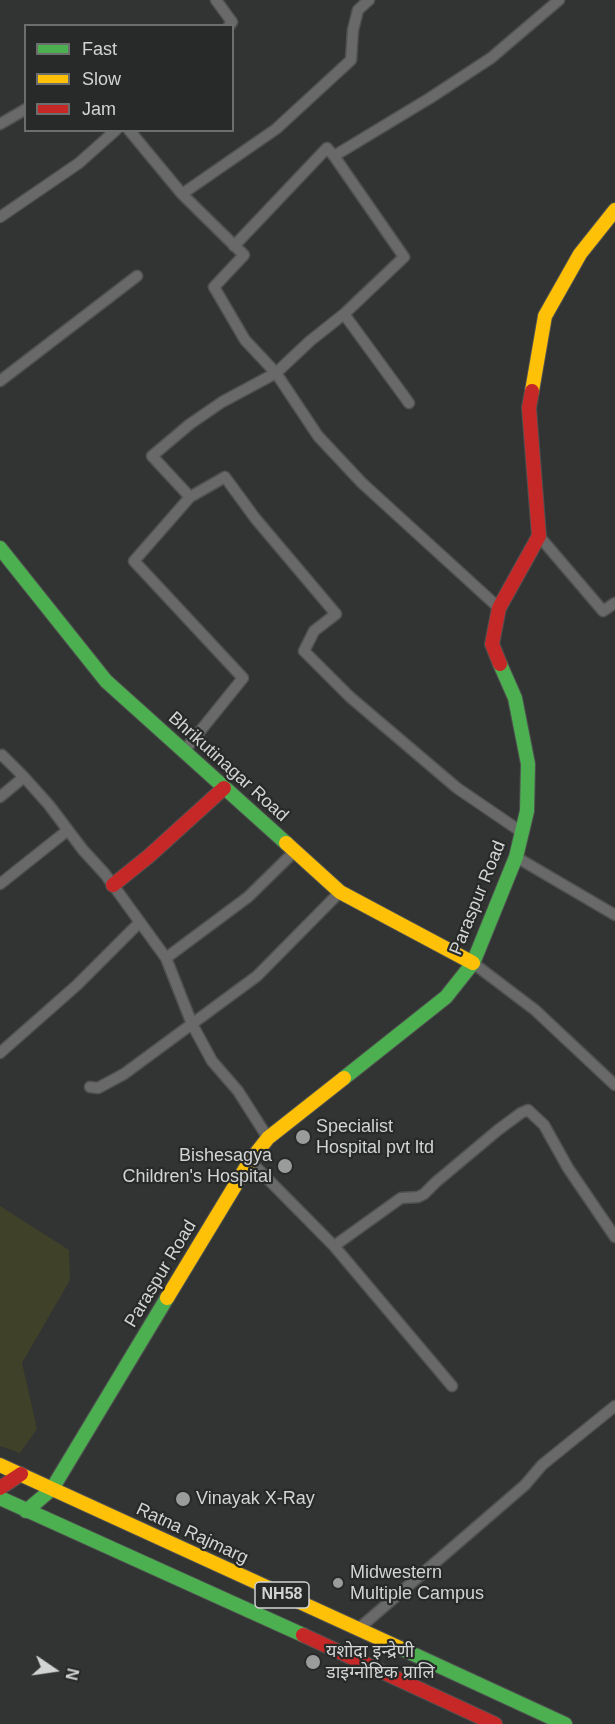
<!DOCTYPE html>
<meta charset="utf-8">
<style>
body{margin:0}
#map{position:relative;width:615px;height:1724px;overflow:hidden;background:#323333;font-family:Helvetica,sans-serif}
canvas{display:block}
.legend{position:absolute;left:24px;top:24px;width:210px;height:108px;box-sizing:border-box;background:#272a29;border:2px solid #6b6e6d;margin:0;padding:8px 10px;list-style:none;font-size:18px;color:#d1d4d3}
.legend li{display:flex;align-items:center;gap:12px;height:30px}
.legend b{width:30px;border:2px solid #6b6e6d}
.north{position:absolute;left:24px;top:1640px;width:60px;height:60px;-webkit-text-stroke:4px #272a29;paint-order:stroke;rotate:103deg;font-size:16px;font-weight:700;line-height:24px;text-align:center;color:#d1d4d3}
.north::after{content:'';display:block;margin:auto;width:21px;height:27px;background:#d1d4d3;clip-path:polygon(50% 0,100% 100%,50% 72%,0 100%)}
</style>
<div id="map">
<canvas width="615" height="1724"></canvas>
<ul class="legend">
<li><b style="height:8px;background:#4caf50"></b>Fast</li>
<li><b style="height:8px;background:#ffc107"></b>Slow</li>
<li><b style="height:8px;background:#c62828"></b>Jam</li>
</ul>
<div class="north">N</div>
</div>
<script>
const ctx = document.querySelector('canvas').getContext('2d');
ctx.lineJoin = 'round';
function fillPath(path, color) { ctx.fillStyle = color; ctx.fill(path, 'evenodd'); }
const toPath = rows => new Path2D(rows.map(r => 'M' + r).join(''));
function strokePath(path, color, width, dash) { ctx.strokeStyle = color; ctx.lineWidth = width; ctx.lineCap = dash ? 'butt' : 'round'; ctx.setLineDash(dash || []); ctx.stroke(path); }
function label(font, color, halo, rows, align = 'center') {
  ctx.font = font + ' Helvetica,"Noto Sans Devanagari",sans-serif'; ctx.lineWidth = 4.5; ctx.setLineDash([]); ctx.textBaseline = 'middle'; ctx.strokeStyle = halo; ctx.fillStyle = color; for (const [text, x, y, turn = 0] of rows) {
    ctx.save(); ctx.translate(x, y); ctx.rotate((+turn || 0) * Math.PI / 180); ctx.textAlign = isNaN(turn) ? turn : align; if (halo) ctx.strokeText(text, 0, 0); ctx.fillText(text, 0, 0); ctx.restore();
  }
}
const green = toPath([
 [0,1206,69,1250,70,1280,22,1363,37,1429,20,1453,0,1446]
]);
const street = toPath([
 [216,0,232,22,229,26],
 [369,0,358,10,353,30,351,60,276,129,182,194,244,255,214,287,245,340,276,373,310,341,344,314,404,257,334,156,430,98,491,58,559,0],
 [0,124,26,109],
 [129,130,182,194],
 [0,217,79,163,116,130],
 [234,246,327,148,334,156],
 [344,314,409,403],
 [0,381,137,276],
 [539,536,603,611,615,603],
 [499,608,362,483,318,436,276,373,222,402,190,424,152,456,190,497,225,477,255,518,336,614,314,631,304,651,350,697,457,788,523,833],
 [184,751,243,678,134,561,190,497],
 [0,756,2,755,24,777],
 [0,797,24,777,49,805,83,850,105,874,166,958,192,1024,212,1061,238,1091,268,1138],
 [516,857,615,915],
 [0,884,68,830],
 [166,958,248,897,295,851],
 [473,963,535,1010,615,1085],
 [0,1053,77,985,139,923],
 [90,1087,98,1088,124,1074,257,976,340,892],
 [250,1161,334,1246,452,1386],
 [334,1246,401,1198,418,1197,424,1194,436,1182,498,1130,521,1113,528,1110,544,1125,568,1168,615,1237],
 [357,1630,525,1485,542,1465,615,1406]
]);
const fast = toPath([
 [0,548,106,681,286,843],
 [344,1078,446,997,473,963,516,857,527,811,528,764,515,698,500,664],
 [0,1498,303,1635],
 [26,1511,52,1489,167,1298],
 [400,1648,565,1724]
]);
const slow = toPath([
 [532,391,545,316,580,254,615,210],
 [286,843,340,892,473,963],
 [167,1298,250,1161,268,1138,344,1078],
 [0,1465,400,1648]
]);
const jam = toPath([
 [500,664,492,644,499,608,539,536,529,408,532,391],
 [113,885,149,856,224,788],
 [0,1488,21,1474],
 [303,1635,495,1724]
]);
const markers = [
 [303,1137,8,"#999c9b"],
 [285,1166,8,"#999c9b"],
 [183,1499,8,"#999c9b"],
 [338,1583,6,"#999c9b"],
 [313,1662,8,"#999c9b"]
];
const shields = [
 [282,1595,54]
];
const shieldNames = [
 ["NH58",282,1595]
];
const streetNames = [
 ["Bhrikutinagar Road",228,767,42],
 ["Paraspur Road",478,898,-68],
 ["Paraspur Road",161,1274,-59],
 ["Ratna Rajmarg",192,1534,25]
];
const poiNames = [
 ["Specialist",316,1127],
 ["Hospital pvt ltd",316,1148],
 ["Bishesagya",272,1156,"right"],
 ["Children's Hospital",272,1177,"right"],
 ["Vinayak X-Ray",196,1499],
 ["Midwestern",350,1573],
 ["Multiple Campus",350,1594],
 ["यशोदा इन्द्रेणी",326,1652],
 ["डाइग्नोष्टिक प्रालि",326,1673]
];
fillPath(green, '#3f4228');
strokePath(street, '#4f5050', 13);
strokePath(fast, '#4f5050', 16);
strokePath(slow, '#4f5050', 16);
strokePath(jam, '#4f5050', 16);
strokePath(street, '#686968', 10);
strokePath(fast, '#4caf50', 14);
strokePath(slow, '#ffc107', 14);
strokePath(jam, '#c62828', 14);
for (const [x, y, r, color] of markers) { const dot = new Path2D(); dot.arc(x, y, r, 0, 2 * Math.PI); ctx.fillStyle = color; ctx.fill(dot); strokePath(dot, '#272a29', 2); }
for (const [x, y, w] of shields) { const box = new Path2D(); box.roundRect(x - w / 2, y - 13, w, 26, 4.5); ctx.fillStyle = '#272a29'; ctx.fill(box); strokePath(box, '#d1d4d3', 1.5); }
label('bold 16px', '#d1d4d3', null, shieldNames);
label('18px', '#d1d4d3', '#272a29', streetNames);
label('18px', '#d1d4d3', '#272a29', poiNames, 'left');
</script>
